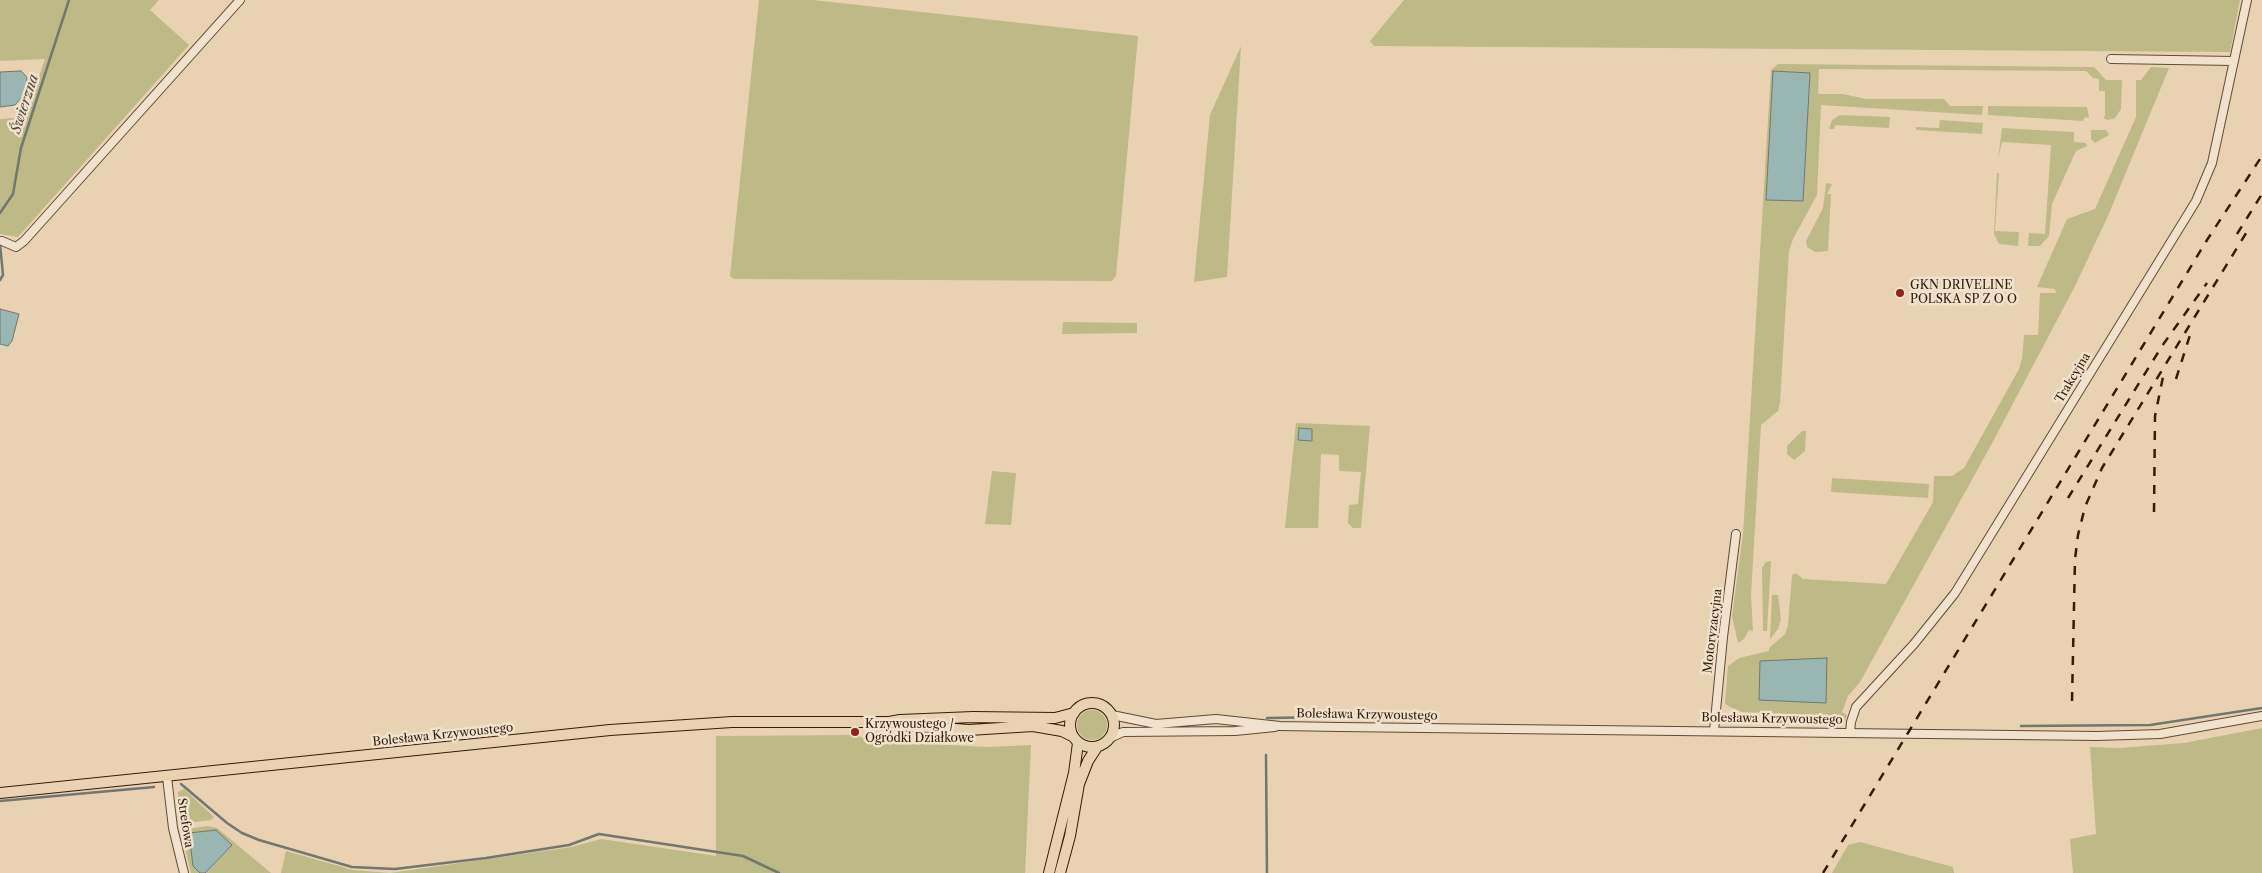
<!DOCTYPE html>
<meta charset="utf-8">
<style>
body{margin:0}
canvas{display:block;background:#e8d2b1}
</style>
<canvas width="2262" height="873"></canvas>
<script>
const ctx = document.querySelector('canvas').getContext('2d');
ctx.lineJoin = 'round';
function fillPath(path, color) { ctx.fillStyle = color; ctx.fill(path, 'evenodd'); }
const toPath = rows => new Path2D(rows.map(r => 'M' + r).join(''));
function strokePath(path, color, width, dash) { ctx.strokeStyle = color; ctx.lineWidth = width; ctx.lineCap = dash ? 'butt' : 'round'; ctx.setLineDash(dash || []); ctx.stroke(path); }
function label(font, color, halo, rows, align = 'center') {
  ctx.font = font + ' "Libre Caslon Text",serif'; ctx.lineWidth = 5; ctx.setLineDash([]); ctx.textBaseline = 'middle'; ctx.strokeStyle = halo; ctx.fillStyle = color; for (const [text, x, y, turn = 0] of rows) {
    ctx.save(); ctx.translate(x, y); ctx.rotate((+turn || 0) * Math.PI / 180); ctx.textAlign = isNaN(turn) ? turn : align; if (halo) ctx.strokeText(text, 0, 0); ctx.fillText(text, 0, 0); ctx.restore();
  }
}
const green = toPath([
 [0,0,159,0,150,10,189,45,18,237,0,234,0,119,25,117,45,59,0,61],
 [759,0,813,0,1138,36,1116,276,1112,281,734,279,730,276],
 [1404,0,2240,0,2230,52,1374,46,1370,41],
 [1241,46,1227,277,1194,282,1210,115],
 [1778,64,2094,67,2106,80,2122,80,2121,109,2115,118,2108,120,2103,118,2105,116,2105,91,2099,91,2099,79,2093,78,2086,71,1819,69,1818,94,1843,94,1866,99,1944,99,1950,106,1983,106,1982,115,1821,105,1817,195,1793,239,1789,251,1780,403,1778,411,1761,425,1751,595,1753,631,1749,630,1744,639,1738,643,1732,616,1743,534,1771,70],
 [2151,67,2169,68,2108,216,2074,288,1990,447,1860,682,1848,696,1842,712,1847,715,1845,722,1835,728,1836,716,1742,712,1728,706,1725,703,1728,666,1739,658,1769,651,1769,648,1785,634,1788,625,1792,575,1796,573,1803,579,1886,584,1933,502,1934,476,1952,476,1964,468,2019,369,2022,359,2024,335,2038,335,2040,293,2056,293,2055,289,2037,287,2067,219,2095,209,2136,117,2136,80,2141,80],
 [1988,106,2087,107,2089,117,2084,118,2083,121,1988,115],
 [1840,115,1890,117,1889,128,1835,125,1834,129,1829,129,1832,120],
 [1940,120,1983,123,1982,134,1916,130,1916,127,1939,128],
 [2002,128,2074,132,2074,142,2086,143,2087,146,2076,151,2052,204,2049,236,2040,246,2028,246,2029,233,2045,234,2051,145,2002,142,1998,160],
 [2091,130,2106,130,2109,135,2095,143,2091,139],
 [1997,173,1999,173,1995,231,2019,232,2018,246,1999,244,1994,234],
 [1826,183,1832,184,1827,194,1831,194,1828,251,1815,252,1807,247,1806,241,1823,208],
 [1063,322,1137,323,1137,333,1062,334],
 [1296,423,1370,426,1361,528,1353,528,1348,523,1349,505,1358,504,1361,472,1339,471,1339,455,1321,454,1318,528,1285,528],
 [1802,431,1806,431,1805,451,1794,460,1787,454,1787,446],
 [992,471,1016,473,1011,525,985,524],
 [1832,478,1929,484,1928,498,1831,492],
 [1771,561,1767,631,1763,631,1762,568,1766,562],
 [1772,595,1778,595,1781,619,1778,629,1770,639],
 '1077 725a15 15 0 1 1 30 0a15 15 0 1 1-30 0Z',
 [2262,728,2262,873,2073,873,2070,839,2096,834,2090,747,2119,748,2184,743],
 [857,735,869,741,988,747,1031,745,1025,873,281,873,286,851,353,870,390,873,572,847,601,839,716,856,716,736],
 [184,789,214,817,211,820,180,824,178,792],
 [207,826,217,828,271,873,205,873,232,845,193,866,200,873,191,873,181,830],
 [1860,842,1953,867,1954,873,1832,873,1848,845]
]);
const water = toPath([
 [21,71,27,77,27,82,22,97,15,105,0,107,0,72,21,71],
 [1773,71,1810,73,1803,201,1766,200,1773,71],
 [0,309,19,314,12,341,8,346,0,344,0,309],
 [1299,428,1312,429,1312,441,1298,440,1299,428],
 [1827,658,1826,703,1759,700,1760,661,1827,658],
 [216,830,232,845,205,873,200,873,193,866,189,833,216,830]
]);
const stream = toPath([
 [0,213,13,194,21,148,69,0],
 [0,244,3,275,0,280],
 [1267,718,1327,717],
 [2021,726,2150,725,2262,708],
 [1266,755,1267,873],
 [181,784,227,823,242,833,259,840,352,867,395,869,486,858,569,845,599,834,743,856,779,873],
 [0,801,154,787]
]);
const minor = toPath([
 [2111,59,2234,61],
 [2,241,16,247,24,241,240,0],
 [1112,715,1156,724,1216,719,1280,726,1339,727,2097,736,2160,734,2262,716],
 [1714,731,1723,637,1736,534],
 [1850,733,1851,722,1856,707,1914,644,1955,593,2196,201,2212,163,2247,0],
 [1112,737,1123,732,1235,731,1275,727],
 [167,777,173,828,184,873]
]);
const major = toPath([
 '1070 725a22 22 0 1 1 44 0a22 22 0 1 1-44 0Z',
 [900,725,969,730,1033,726,1062,731,1072,736],
 [0,793,610,730,732,722,889,722,900,720,973,717,1055,718,1074,713],
 [1049,873,1074,773,1078,743],
 [1060,873,1070,836,1079,784,1088,761,1097,747]
]);
const rail = toPath([
 [2237,234,2262,194],
 [2176,379,2190,335],
 [2068,498,2162,346,2207,283],
 [2154,512,2155,416,2163,377],
 [2072,701,2075,559,2078,535,2085,507,2102,468,2248,230],
 [1823,873,2207,240,2262,156]
]);
const markers = [
 [1900,293,5,"#8f2418"],
 [855,732,5,"#8f2418"]
];
const poiNames = [
 ["GKN DRIVELINE",1910,286],
 ["POLSKA SP Z O O",1910,300],
 ["Krzywoustego /",865,725],
 ["Ogródki Działkowe",865,739]
];
const streetNames = [
 ["Trakcyjna",2073,378,-59],
 ["Motoryzacyjna",1713,631,-83],
 ["Bolesława Krzywoustego",1367,715,1],
 ["Bolesława Krzywoustego",1772,719,1],
 ["Bolesława Krzywoustego",443,735,-6],
 ["Strefowa",185,823,81]
];
const waterNames = [
 ["Świerzna",25,104,-72]
];
fillPath(green, '#bdba87');
fillPath(water, '#99b6b3');
strokePath(water, '#71786f', 1);
strokePath(stream, '#71786f', 2.5);
strokePath(minor, '#624a33', 10);
strokePath(major, '#351c09', 12);
strokePath(minor, '#f0e2cc', 8);
strokePath(major, '#e8d2b1', 10);
strokePath(rail, '#351c09', 2.5, [9, 9]);
for (const [x, y, r, color] of markers) { const dot = new Path2D(); dot.arc(x, y, r, 0, 2 * Math.PI); ctx.fillStyle = color; ctx.fill(dot); strokePath(dot, '#f0e2cc', 2); }
label('12px', '#351c09', '#f0e2cc', poiNames, 'left');
label('12px', '#351c09', '#f0e2cc', streetNames);
label('italic 14px', '#534a3c', '#f0e2cc', waterNames);
</script>
